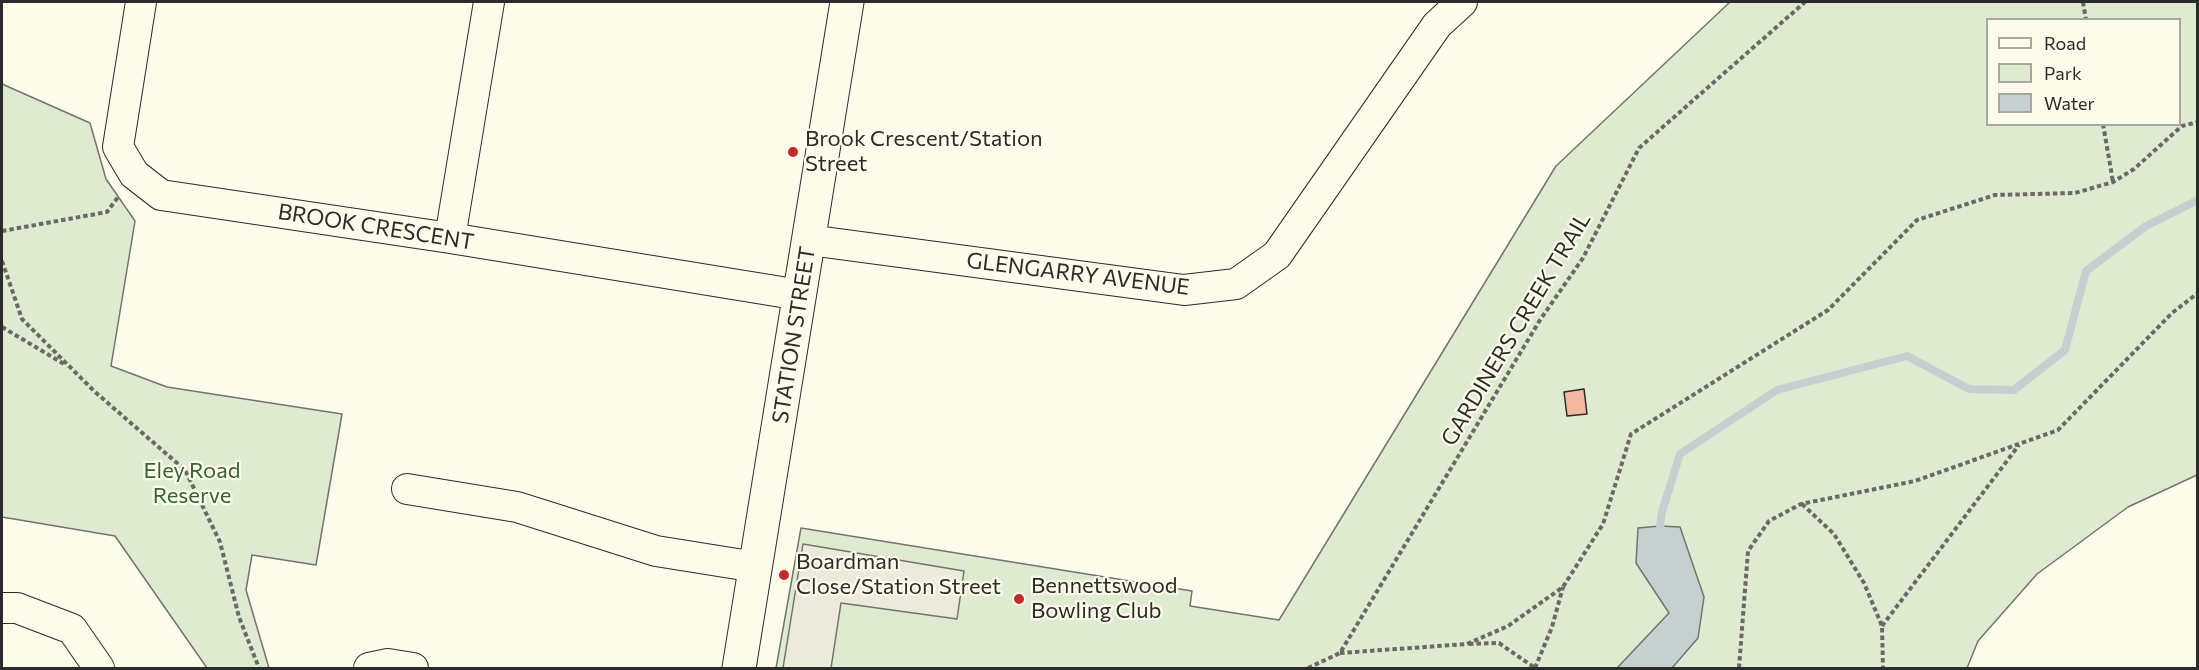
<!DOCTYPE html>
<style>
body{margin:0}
#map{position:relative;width:2199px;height:670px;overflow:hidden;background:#fdfbea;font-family:Commissioner,sans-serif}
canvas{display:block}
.frame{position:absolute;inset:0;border:3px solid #2b2b2b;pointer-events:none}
.legend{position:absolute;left:1986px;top:18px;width:195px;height:108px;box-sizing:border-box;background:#fdfbea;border:2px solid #a9a89e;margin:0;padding:8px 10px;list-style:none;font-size:18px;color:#2b2b2b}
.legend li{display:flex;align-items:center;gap:12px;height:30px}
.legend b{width:30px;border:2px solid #a9a89e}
</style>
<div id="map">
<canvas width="2199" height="670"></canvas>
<div class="frame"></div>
<ul class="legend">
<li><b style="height:8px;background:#fdfbea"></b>Road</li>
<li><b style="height:16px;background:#deebd1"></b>Park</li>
<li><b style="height:16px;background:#c7d0d0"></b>Water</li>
</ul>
</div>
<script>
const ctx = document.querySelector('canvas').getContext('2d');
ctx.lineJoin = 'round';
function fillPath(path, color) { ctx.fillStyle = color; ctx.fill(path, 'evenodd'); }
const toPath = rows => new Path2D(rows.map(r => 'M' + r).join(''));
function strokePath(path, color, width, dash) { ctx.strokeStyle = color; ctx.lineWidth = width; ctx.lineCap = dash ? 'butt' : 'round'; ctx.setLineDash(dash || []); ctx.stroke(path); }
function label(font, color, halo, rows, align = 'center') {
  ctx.font = font + ' Commissioner,sans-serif'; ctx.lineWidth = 4.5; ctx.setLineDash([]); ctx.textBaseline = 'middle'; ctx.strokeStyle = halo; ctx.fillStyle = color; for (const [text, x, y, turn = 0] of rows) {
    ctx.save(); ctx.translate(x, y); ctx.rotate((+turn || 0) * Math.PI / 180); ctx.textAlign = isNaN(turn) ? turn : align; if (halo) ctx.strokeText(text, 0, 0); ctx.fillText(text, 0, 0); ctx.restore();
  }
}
const green = toPath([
 [1730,2,2197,2,2197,475,2128,507,2037,574,1978,641,1967,668,776,668,801,528,1192,591,1190,606,1279,620,1556,166,1730,2],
 [1988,20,2180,20,2180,124,1988,124,1988,20],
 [2,84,90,123,106,179,135,221,111,366,167,387,342,414,316,565,252,555,246,590,269,668,207,668,115,536,2,517,2,84]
]);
const parking = toPath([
 [803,544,964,571,957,619,841,603,831,668,783,668,803,544]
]);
const water = toPath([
 [1660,526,1680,527,1704,597,1698,638,1672,668,1617,668,1669,613,1636,563,1638,528,1660,526]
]);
const stream = toPath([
 [1664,535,1660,526,1662,512,1680,454,1777,390,1907,356,1969,389,2014,390,2065,350,2086,271,2146,226,2198,200]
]);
const building = toPath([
 [1584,389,1587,414,1567,416,1564,392,1584,389]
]);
const path = toPath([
 [2083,2,2086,20],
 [2103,124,2113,182],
 [2,231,107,212,118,197],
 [2,261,22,319,94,391,185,470,220,542,239,617,259,668],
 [2,327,64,364],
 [1802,504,1834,534,1864,583,1882,626,1883,668],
 [1882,626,2019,445],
 [1469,644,1499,643,1535,668],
 [1340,653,1467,644,1508,626,1563,587,1603,524,1631,434,1828,310,1917,220,1995,195,2075,193,2113,182,2134,169,2182,126,2198,122],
 [1308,668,1340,653,1540,320,1583,258,1639,148,1805,2],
 [1535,668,1552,627,1563,587],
 [1739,668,1748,551,1769,521,1801,504,1915,481,2058,430,2172,313,2198,293]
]);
const minor = toPath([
 [141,2,118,147,134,174,161,195,450,238,800,295],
 [450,238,489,2],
 [809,240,1184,290,1236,284,1277,255,1437,25,1462,2],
 [407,489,517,507,656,551,756,567],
 [2,608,17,608,72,629,99,668],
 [369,668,388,664,413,668]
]);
const major = toPath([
 [739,668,847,2]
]);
const markers = [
 [793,152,6,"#c62828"],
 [784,575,6,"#c62828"],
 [1019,599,6,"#c62828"]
];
const poiNames = [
 ["Brook Crescent/Station",805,139],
 ["Street",805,164],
 ["Boardman",796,562],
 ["Close/Station Street",796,587],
 ["Bennettswood",1031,586],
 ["Bowling Club",1031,611]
];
const streetNames = [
 ["BROOK CRESCENT",376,227,9],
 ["GLENGARRY AVENUE",1078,274,7],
 ["GARDINERS CREEK TRAIL",1516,329,-59],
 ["STATION STREET",794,335,-81]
];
const parkNames = [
 ["Eley Road",192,471],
 ["Reserve",192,496]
];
fillPath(green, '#deebd1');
strokePath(green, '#74746e', 1.5);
fillPath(parking, '#eceadb');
strokePath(parking, '#74746e', 1.5);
fillPath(water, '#c7d0d0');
strokePath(water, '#74746e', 1.5);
strokePath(stream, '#c7d0d0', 8);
fillPath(building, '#f2b8a0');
strokePath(building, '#2b2b2b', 1.5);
strokePath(minor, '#2b2b2b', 32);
strokePath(major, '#2b2b2b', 35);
strokePath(path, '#6a6964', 4, [4.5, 3]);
strokePath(minor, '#fdfbea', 30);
strokePath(major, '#fdfbea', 33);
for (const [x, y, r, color] of markers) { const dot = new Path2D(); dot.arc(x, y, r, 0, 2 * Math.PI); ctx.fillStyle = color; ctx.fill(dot); strokePath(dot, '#fdfbea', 2); }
label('22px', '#2b2b2b', '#fdfbea', poiNames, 'left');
label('22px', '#2b2b2b', '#fdfbea', streetNames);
label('22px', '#34623c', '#fdfbea', parkNames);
</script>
